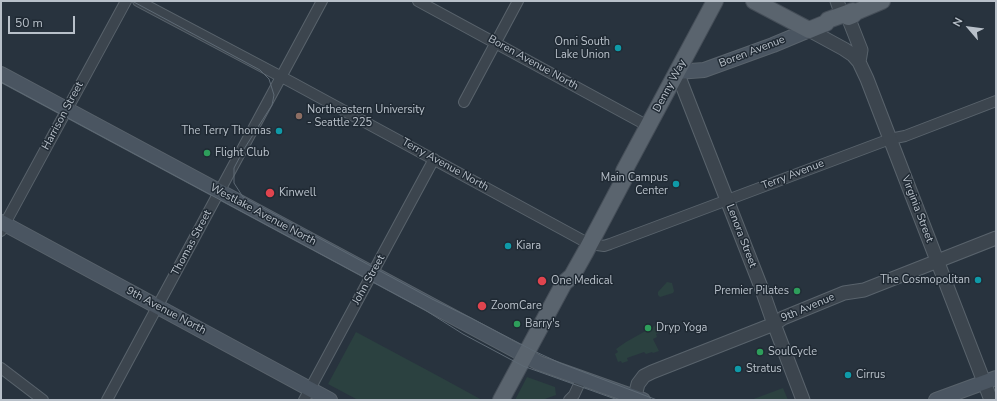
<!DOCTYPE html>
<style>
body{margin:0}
#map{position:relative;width:997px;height:401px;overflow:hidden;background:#28333e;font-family:"Nunito Sans",sans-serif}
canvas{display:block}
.frame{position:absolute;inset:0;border:2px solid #b8c0c9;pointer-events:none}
.north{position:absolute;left:949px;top:8px;width:40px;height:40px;-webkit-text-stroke:3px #202a34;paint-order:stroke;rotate:298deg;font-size:11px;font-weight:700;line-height:16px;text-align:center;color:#b8c0c9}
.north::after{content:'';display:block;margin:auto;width:14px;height:18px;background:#b8c0c9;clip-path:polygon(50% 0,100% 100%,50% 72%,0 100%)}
.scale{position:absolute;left:8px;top:16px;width:67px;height:18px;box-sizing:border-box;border:2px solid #b8c0c9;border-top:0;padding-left:5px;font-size:12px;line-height:14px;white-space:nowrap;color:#b8c0c9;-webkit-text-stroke:3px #202a34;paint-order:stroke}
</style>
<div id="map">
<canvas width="997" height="401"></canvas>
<div class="frame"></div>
<div class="north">N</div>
<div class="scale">50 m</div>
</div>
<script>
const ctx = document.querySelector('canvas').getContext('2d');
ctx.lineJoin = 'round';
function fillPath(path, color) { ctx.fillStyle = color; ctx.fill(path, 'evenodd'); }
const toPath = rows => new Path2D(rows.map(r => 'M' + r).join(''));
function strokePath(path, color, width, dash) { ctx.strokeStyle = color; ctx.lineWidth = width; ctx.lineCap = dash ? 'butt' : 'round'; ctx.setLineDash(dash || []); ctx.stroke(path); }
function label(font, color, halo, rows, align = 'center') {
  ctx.font = font + ' "Nunito Sans",sans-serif'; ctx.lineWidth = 3; ctx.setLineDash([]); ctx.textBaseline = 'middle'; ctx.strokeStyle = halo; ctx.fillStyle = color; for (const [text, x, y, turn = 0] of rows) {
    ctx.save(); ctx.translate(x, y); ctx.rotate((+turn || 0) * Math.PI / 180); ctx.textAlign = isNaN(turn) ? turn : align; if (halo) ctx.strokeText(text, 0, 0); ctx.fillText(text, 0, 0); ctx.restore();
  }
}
const green = toPath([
 [667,282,672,283,674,291,673,293,660,297,658,295,658,292],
 [658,324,662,332,656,334,657,337,653,339,659,351,653,353,652,352,646,354,644,352,627,358,628,361,622,363,621,361,618,362,615,354,618,352,616,349,626,342],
 [356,332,440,377,482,400,358,400,328,384],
 [527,377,555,387,556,395,542,400,515,400],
 [783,388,788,400,751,400]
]);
const minor = toPath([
 [138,1,293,83,582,240],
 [418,1,648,126],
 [464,102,518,1],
 [1,231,126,1],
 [590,244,604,246,610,244,890,139,905,136,996,101],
 [1,368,43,400],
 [107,400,322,1],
 [304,400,434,159],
 [569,400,574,395,582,378]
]);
const tertiary = toPath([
 [837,1,842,15],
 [848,17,861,50,859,62,867,79,887,131,991,400],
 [809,30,844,49,853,55,859,62],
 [677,72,761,287,774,324,803,400],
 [634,400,638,384,644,376,652,372,774,324,783,318,844,293,864,290,996,238]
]);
const secondary = toPath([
 [677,72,704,70,773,45,809,30],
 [1,74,539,363,643,400],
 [1,222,330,400],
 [936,400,996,378]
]);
const primary = toPath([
 [754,1,809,30,826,23,828,20,853,11,856,12],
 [848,17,853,15,856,12,882,1],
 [501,400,564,283,572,276,586,251,624,179,624,171,715,1]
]);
const tram = toPath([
 [132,1,260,70,269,79,274,95,272,105,244,149,234,168,234,183,243,197,432,299,471,318,534,351,560,363,657,400],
 [1,82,425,310,463,334,523,366,618,400]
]);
const markers = [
 [618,48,4,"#0f9aa8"],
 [299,116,4,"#8d6e63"],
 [279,131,4,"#0f9aa8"],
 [207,153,4,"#2e9e5b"],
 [676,184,4,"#0f9aa8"],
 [270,193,5,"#e0444e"],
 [508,246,4,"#0f9aa8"],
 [978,280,4,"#0f9aa8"],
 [542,281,5,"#e0444e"],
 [797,291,4,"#2e9e5b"],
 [482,306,5,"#e0444e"],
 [517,324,4,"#2e9e5b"],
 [648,328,4,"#2e9e5b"],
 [760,352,4,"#2e9e5b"],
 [738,369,4,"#0f9aa8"],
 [848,375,4,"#0f9aa8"]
];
const poiNames = [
 ["Onni South",610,42,"right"],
 ["Lake Union",610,55,"right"],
 ["Northeastern University",307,110],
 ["- Seattle 225",307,123],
 ["The Terry Thomas",271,131,"right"],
 ["Flight Club",215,153],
 ["Main Campus",668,178,"right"],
 ["Center",668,191,"right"],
 ["Kinwell",279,193],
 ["Kiara",516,246],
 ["The Cosmopolitan",970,280,"right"],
 ["One Medical",551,281],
 ["Premier Pilates",789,291,"right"],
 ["ZoomCare",491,306],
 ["Barry's",525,324],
 ["Dryp Yoga",656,328],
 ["SoulCycle",768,352],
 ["Stratus",746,369],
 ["Cirrus",856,375]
];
const streetNames = [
 ["Boren Avenue",752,52,-21],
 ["Boren Avenue North",533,63,29],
 ["Denny Way",670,86,-62],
 ["Harrison Street",63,116,-62],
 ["Terry Avenue North",445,165,29],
 ["Terry Avenue",793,175,-21],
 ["Virginia Street",917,209,69],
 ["Westlake Avenue North",263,215,28],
 ["Lenora Street",741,236,69],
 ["Thomas Street",192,243,-62],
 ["John Street",369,280,-61],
 ["9th Avenue",808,308,-23],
 ["9th Avenue North",166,311,28]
];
fillPath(green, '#2b4140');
strokePath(minor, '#59636c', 12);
strokePath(tertiary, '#59636c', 15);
strokePath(secondary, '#59636c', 16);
strokePath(primary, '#454e58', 18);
strokePath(minor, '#3c454e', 10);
strokePath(tertiary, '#3c454e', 13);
strokePath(secondary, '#4a5561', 14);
strokePath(primary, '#5a646e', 16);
strokePath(tram, '#5e6a75', 1);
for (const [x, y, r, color] of markers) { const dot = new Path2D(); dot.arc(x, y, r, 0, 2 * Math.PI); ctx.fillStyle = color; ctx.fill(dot); strokePath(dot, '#202a34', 1.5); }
label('11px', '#b8c0c9', '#202a34', poiNames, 'left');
label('11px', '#b8c0c9', '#202a34', streetNames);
</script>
